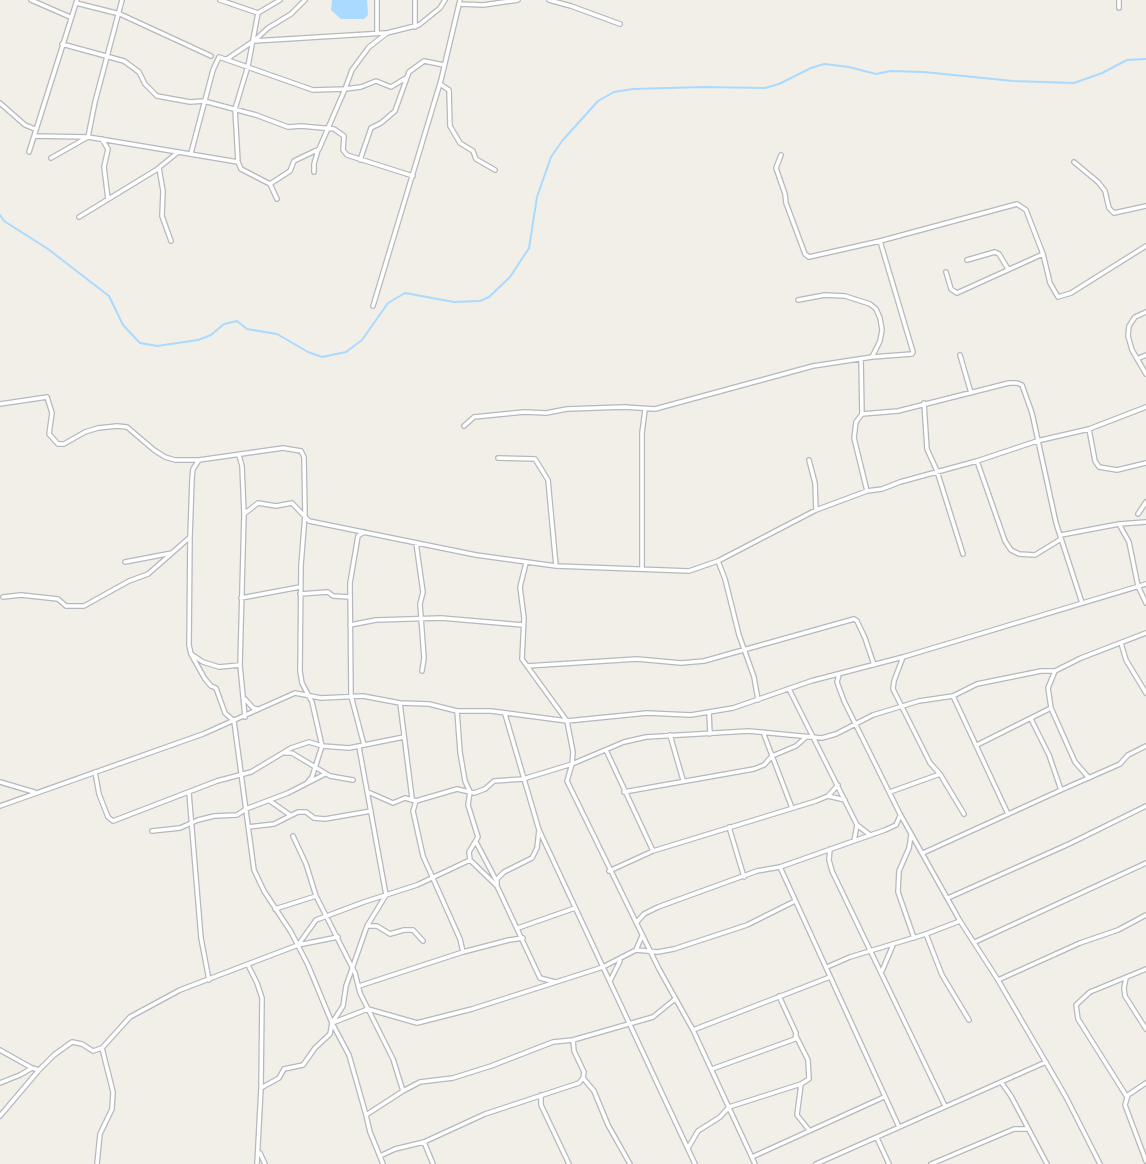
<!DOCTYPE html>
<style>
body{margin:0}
canvas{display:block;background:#f1efe8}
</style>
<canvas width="1146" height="1164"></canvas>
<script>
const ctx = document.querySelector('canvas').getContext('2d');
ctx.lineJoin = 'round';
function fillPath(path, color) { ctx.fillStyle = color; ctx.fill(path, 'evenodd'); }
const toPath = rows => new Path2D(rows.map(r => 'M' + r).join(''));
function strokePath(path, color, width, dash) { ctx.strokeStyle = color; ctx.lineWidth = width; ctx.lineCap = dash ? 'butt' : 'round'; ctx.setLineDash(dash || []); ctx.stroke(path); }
const water = toPath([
 [332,0,367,0,368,15,364,19,341,19,331,10]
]);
const stream = toPath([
 [0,215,4,221,48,249,109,296,123,325,140,343,157,346,198,340,211,335,224,324,237,321,247,329,277,334,308,352,322,357,346,352,362,340,388,303,405,293,454,302,480,301,489,297,510,277,529,248,537,197,551,157,562,141,598,101,614,92,633,89,703,87,765,88,779,84,811,68,824,64,849,67,876,74,891,71,924,72,1013,81,1074,83,1102,73,1127,60,1146,59]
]);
const street = toPath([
 [31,0,70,17],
 [220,0,258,13,248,66,235,109,238,162],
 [305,0,291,14,268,28,254,41,385,33],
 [377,0,377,33],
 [415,0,415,27],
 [549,0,571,6,620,24],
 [1119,0,1119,8],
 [76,3,120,14,211,56],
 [459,4,483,5,518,0],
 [258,13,280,0],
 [62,44,124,61,139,72,145,84,157,96,190,102,204,101,256,115,288,127,301,126,334,129,344,136,343,150,347,155,413,176],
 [227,59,252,42],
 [440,84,449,90,450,126,460,143,473,151,476,159,495,170],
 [0,103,25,125,35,129],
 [34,136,88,137,238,162,241,169,270,184,277,199],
 [102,139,108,149,104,167,108,199],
 [29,152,77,0],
 [191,153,213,70,219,57,313,90,345,89,352,70,369,47,387,33,419,25,440,8,445,0],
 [781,155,776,168,785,194,786,203,805,254,809,257,880,241,1017,204,1026,210,1043,254,1050,283,1058,297,1071,293,1146,246],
 [51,158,88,137,95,102,122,0],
 [360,160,371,128,381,123,395,111,409,72,424,61,444,65],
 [1074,162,1098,182,1105,191,1109,208,1114,213,1146,206],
 [159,168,163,191,162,216,171,241],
 [314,172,314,164,318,150],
 [270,184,290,171,294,161,319,149,345,89,361,87,376,81,391,87,406,78],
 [79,217,156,170,177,153],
 [967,260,995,252,999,254,1008,269],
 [946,272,951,289,957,293,1043,254],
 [373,306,441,80,460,0],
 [1146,312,1135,317,1129,326,1128,336,1132,350,1146,374],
 [960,355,971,393],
 [872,357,912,354,913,352,880,241],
 [861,359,862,414,856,422,854,438,867,491],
 [1137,359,1146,355],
 [924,403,927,449,937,471,963,554],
 [0,404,47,397,52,413,49,434,58,444,64,444,85,432,98,428,117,426,127,427,154,450,165,457,175,460,199,460],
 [862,414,898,411,1009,383,1017,383,1022,385,1032,413,1056,523,1082,603],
 [464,426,474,417,524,412,546,413,567,409,624,407,655,409,813,366,872,357,880,341,882,330,880,318,876,309,870,304,845,296,825,295,798,300],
 [1089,429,1095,461,1099,467,1117,470,1146,463],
 [239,455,242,466,244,514,240,665,245,717],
 [498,458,535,459,548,480,556,566],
 [809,460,815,483,816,510],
 [977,461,1005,541,1011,550,1019,554,1035,555,1061,539],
 [244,514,258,503,276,506,292,503,309,521,476,555,556,566,689,571,718,561,816,510,867,491,882,489,900,482,977,461,1037,441,1089,429,1146,407],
 [1138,514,1146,502],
 [1119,524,1129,542,1138,586,1146,603],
 [1061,535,1119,524,1146,522],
 [190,537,189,645,191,654,203,662,219,667,240,665],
 [416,543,423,592,420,604,424,658,422,671],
 [718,561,725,579,739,635,754,677,758,700],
 [125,562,172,553,190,537,192,479,193,469,199,460,283,448,301,451,304,457,305,515,301,565,300,671,302,683,312,702,322,746,312,777,307,783],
 [526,563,520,587,524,618,522,659,567,721,573,752,572,764,567,781,659,969,693,1030,755,1164],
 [642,568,642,433,645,410],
 [300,594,328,592,333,596,350,597],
 [3,597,21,595,58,599,66,606,84,606,129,581,148,574,171,554],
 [241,598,300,587],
 [350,625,376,620,441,618,523,625],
 [1121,643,1126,660,1146,693],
 [191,654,205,679,211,686,216,688,225,713,234,721,254,870,264,891,291,932,308,965,332,1023,349,1055,366,1115],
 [903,657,894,681,893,689,930,763,940,774],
 [527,666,637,659,681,663,704,661,854,619,857,621,865,638,874,665],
 [1055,671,1081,658,1146,633],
 [839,675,837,682,844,701,900,814,960,921,998,980,1066,1097,1100,1164],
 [789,689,857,825,870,835],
 [953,696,1008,814],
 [245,699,253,708,257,709],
 [400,703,412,798],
 [457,711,460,752,465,781,470,792,468,805,478,837,469,852,470,860,497,886,540,978],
 [709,712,710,734],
 [505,714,539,830,695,1164],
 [1031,719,1049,755,1061,790,1120,764,1128,755,1146,746],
 [763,732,792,808],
 [670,735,683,780],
 [364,745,351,696,350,583,358,536,364,532],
 [977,745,1051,708,1075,762,1089,778],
 [606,750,653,851],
 [285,753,292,753,330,776,353,780],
 [95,772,99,794,108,817,113,821,217,781,251,772,291,748,309,742,322,746,349,748,404,737],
 [0,782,34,792],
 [368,792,393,803,405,798,416,801,457,789,474,793,485,789,494,781,523,779,572,764,624,742,646,737,749,731,822,738,836,734,873,715,919,701,953,696,977,684,1041,671,1055,671,1048,688,1051,708],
 [624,792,754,769,764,765,772,756,796,746,805,738],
 [890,792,940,774,964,814],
 [189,793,201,938,209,980],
 [828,796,845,800],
 [270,801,290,815],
 [416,801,413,811,423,856,460,939,463,952],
 [0,806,203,734,295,693,321,698,363,696,400,703,429,704,457,711,491,711,567,721,647,713,691,715,733,708,811,681,903,657,1146,584],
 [248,827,274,824,298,812,306,812,314,818,325,819,371,811],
 [729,827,744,877],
 [152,831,180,828,198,820,214,816,237,815,246,809,288,793,325,774],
 [911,835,909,848,899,871,898,892,914,938],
 [293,836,306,864,316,896,355,973,360,993,393,1059,403,1091],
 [854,841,857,825],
 [476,842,496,880],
 [830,849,829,860,832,871,945,1106],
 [923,853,1061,790],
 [780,867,899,1127],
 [609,871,653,851,816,801,828,796,838,785],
 [497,884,497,879,504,872,532,858,537,848,539,830],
 [948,898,1069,844,1146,806],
 [275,909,316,896],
 [637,922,644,914,658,907,757,871,780,867,885,830,896,825,900,816],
 [367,926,377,926,390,934,404,930,413,930,423,941],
 [518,928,575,908],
 [926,934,942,975,969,1020],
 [975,942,1146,863],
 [298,945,316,920,364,902,417,885,470,860],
 [636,950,642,936],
 [248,965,257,983,262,998,261,1088,257,1164],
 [827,967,850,957,926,934,960,921],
 [882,971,893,945],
 [540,978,555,982],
 [1126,978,1124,988,1125,996,1146,1029],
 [998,980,1080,943,1118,930,1146,915],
 [610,981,620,961],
 [359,986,463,952,509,940,523,938],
 [332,1023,368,1009,417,1023,472,1009,603,967,636,950,658,952,674,949,747,925,795,901],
 [693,1030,830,977],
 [796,1036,808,1060,809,1079,801,1084,797,1115,809,1130],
 [0,1050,32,1068],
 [712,1069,795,1039,796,1033,779,996],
 [583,1078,594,1091,608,1125,630,1164],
 [1001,1082,1011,1096,1047,1164],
 [0,1083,20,1075,32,1068,39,1070],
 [1146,1083,1128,1095,1125,1105,1146,1161],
 [261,1088,279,1078,284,1069,303,1065,315,1048,330,1034,332,1023,343,1006,346,986,367,926,386,895,359,747],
 [541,1095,541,1105,569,1164],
 [1127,1097,1078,1019,1076,1005,1090,992,1146,969],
 [0,1116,39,1070,54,1055,72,1042,82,1044,93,1051,102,1048,130,1017,180,990,298,945,338,937],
 [877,1138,889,1164],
 [424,1142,433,1164],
 [688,1148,698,1131,720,1117,729,1107,801,1084],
 [260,1153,265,1164],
 [380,1156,395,1149,424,1142,485,1114,579,1083,583,1078,584,1072,574,1051,573,1040],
 [752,1157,884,1097],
 [97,1164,100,1134,112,1109,113,1092,102,1048],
 [383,1164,370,1132,366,1115,403,1091,420,1082,453,1078,491,1066,553,1042,573,1040,653,1017,675,999],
 [816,1164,1046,1062],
 [931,1164,1014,1129,1028,1129]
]);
fillPath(water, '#aadaff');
strokePath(stream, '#aadaff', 2);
strokePath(street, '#b5b8bc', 6);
strokePath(street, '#fff', 3.5);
</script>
